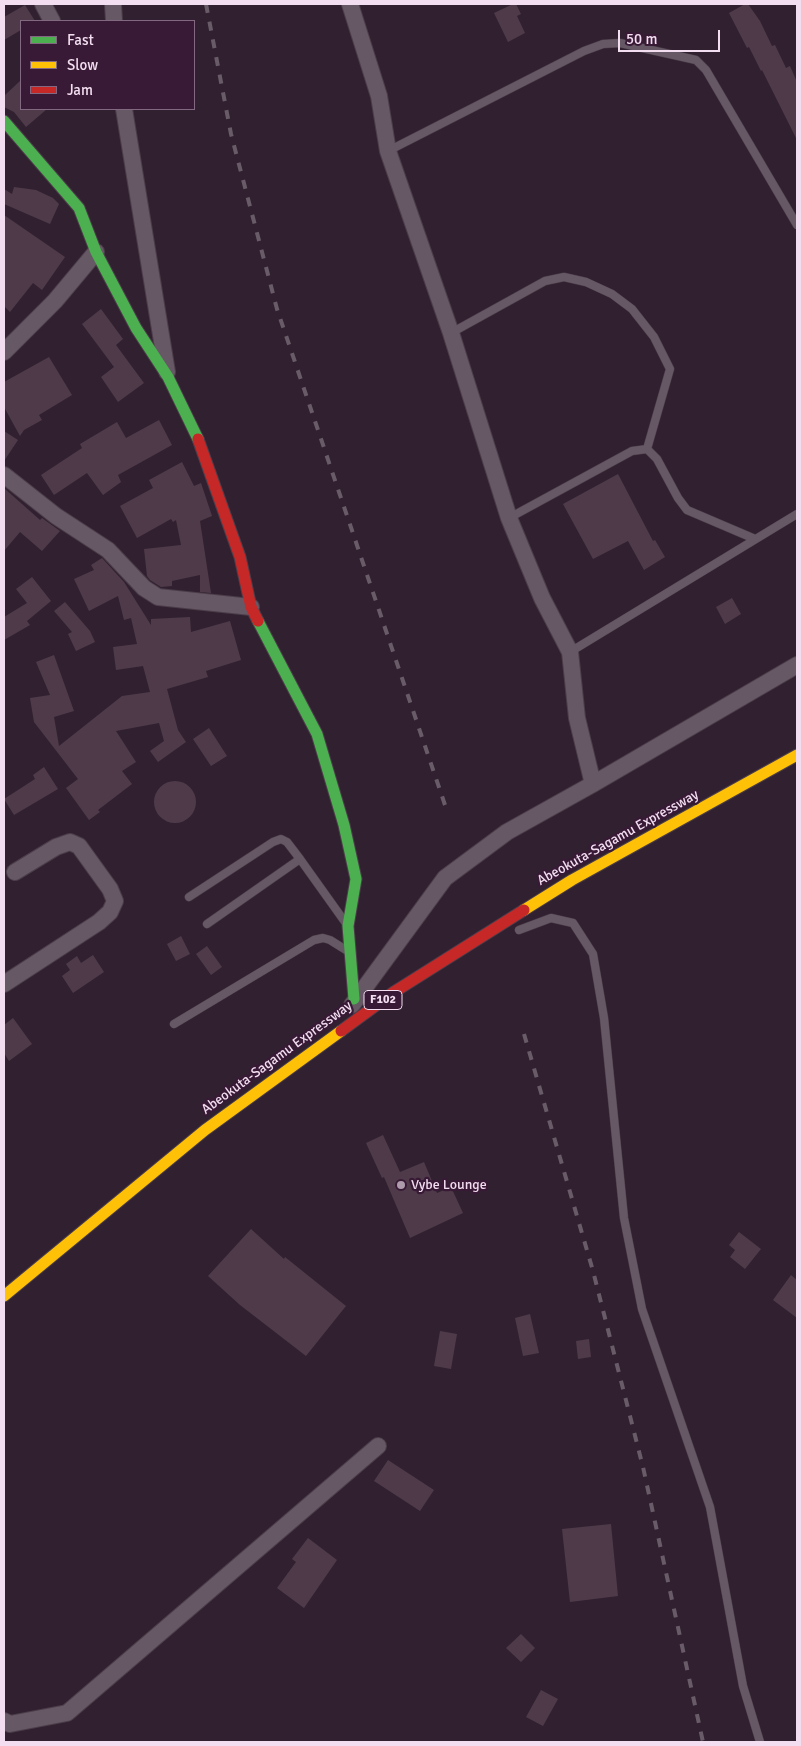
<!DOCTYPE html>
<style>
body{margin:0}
#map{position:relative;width:801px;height:1746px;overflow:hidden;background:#312130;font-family:Signika,sans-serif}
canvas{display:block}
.frame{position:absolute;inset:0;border:5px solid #f2def0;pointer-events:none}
.legend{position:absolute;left:20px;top:20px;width:175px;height:90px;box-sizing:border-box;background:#381a36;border:1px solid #826880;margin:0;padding:6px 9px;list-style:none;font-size:15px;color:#f2def0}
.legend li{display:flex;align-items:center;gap:10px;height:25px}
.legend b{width:25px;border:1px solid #826880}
.scale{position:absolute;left:618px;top:30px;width:102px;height:22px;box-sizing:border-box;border:2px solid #f2def0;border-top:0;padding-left:6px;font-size:15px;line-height:18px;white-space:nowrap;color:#f2def0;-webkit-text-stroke:4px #381a36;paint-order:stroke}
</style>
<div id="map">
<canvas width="801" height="1746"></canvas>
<div class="frame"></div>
<ul class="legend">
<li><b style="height:6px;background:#4caf50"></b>Fast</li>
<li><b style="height:6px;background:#ffc107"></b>Slow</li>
<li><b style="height:6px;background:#c62828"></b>Jam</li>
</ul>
<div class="scale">50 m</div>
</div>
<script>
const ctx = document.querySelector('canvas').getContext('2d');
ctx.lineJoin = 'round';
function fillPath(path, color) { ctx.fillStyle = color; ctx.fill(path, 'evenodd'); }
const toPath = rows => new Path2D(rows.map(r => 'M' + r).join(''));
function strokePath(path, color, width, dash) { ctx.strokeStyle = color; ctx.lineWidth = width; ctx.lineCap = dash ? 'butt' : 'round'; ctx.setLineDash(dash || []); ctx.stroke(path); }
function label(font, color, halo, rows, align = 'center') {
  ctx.font = font + ' Signika,sans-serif'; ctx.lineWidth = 4.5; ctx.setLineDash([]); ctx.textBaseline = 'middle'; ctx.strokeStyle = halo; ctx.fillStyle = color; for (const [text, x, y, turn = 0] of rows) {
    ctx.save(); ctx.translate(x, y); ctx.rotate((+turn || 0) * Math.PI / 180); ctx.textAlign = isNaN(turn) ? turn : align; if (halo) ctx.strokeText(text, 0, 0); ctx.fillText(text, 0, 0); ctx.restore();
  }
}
const building = toPath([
 [513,4,516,4,521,14,517,16,525,33,508,42,494,13],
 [745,4,748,4,760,21,772,46,775,45,786,68,790,66,797,82,797,140,762,70,761,71,749,47,747,48,729,13],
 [25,5,35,21,21,21,21,30,4,40,4,17],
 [21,80,21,109,47,109,26,127,14,112,4,107,4,96],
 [14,187,36,190,53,198,59,204,50,224,4,204,4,189,12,194],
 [4,215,65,257,42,290,33,283,10,312,4,306],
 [101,309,123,339,116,345,144,383,118,402,101,377,114,367,82,324],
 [49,357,72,395,39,415,42,420,24,430,20,436,4,407,4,382],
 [159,420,172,445,118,475,121,482,103,495,87,473,54,495,41,475,82,448,80,444,117,422,126,438],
 [4,431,18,440,4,461],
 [182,462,194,486,201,483,212,516,200,521,211,593,200,592,200,575,172,581,172,586,161,587,150,580,147,576,144,549,181,545,176,520,173,522,171,519,137,538,120,506,153,488,149,480],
 [618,474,653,541,655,540,665,557,644,570,628,541,593,559,563,504],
 [4,488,40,520,42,518,60,531,42,551,20,532,4,551],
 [102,558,124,582,151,625,151,619,190,617,191,632,230,621,241,660,206,671,208,677,167,689,178,730,186,742,158,762,150,751,164,741,159,723,116,731,136,762,122,771,132,784,98,810,100,812,89,820,66,788,78,779,34,722,30,698,50,695,36,662,54,655,74,711,54,717,59,746,122,696,150,692,143,666,116,670,113,647,137,644,131,618,124,620,118,596,89,611,74,579,94,570,91,565],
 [32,577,51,601,27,621,30,625,4,640,4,617,27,603,16,589],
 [732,598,741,614,725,624,716,607],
 [65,602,90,631,95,642,76,651,68,634,72,632,54,611],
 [209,728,227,756,211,766,193,739],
 [44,767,58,789,14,815,4,799,35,779,33,775],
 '154 802a21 21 0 1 1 42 0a21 21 0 1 1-42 0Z',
 [181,936,190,954,176,961,167,944],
 [207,946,222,967,211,975,196,954],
 [93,955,104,972,73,993,62,976,70,970,66,964,77,956,81,963],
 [13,1018,32,1044,9,1061,4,1053,4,1025],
 [383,1135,400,1172,424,1162,437,1193,451,1187,463,1213,410,1238,384,1177,382,1178,366,1143],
 [251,1229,284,1259,285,1257,346,1306,306,1356,240,1305,208,1276],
 [739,1232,761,1249,745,1269,730,1257,735,1250,729,1245],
 [791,1275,797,1280,797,1318,773,1300],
 [530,1314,539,1353,523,1356,515,1318],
 [440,1331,457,1334,451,1369,434,1366],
 [589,1339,591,1357,578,1359,576,1341],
 [388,1460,434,1490,420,1511,374,1481],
 [611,1524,618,1596,570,1602,562,1529],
 [308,1538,337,1560,304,1608,277,1588,296,1562,292,1559],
 [521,1634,535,1648,521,1662,506,1648],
 [541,1690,558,1699,543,1726,526,1717]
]);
const lane = toPath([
 [388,151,584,51,603,44,620,43,696,60,706,70,797,225],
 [451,333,545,281,564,277,586,282,612,294,632,309,654,337,670,369,647,449],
 [509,518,632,451,647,449,657,459,678,498,687,510,755,539],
 [570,652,797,514],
 [189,897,273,842,281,839,287,842,300,859],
 [207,924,300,859,345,922],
 [519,930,551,918,573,923,593,954,604,1018,624,1218,642,1309,710,1507,743,1686,760,1742],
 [174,1024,314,940,323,938,330,940,346,950]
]);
const street = toPath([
 [43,4,52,21],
 [113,4,114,21],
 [350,4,379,96,388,151,451,333,509,518,542,598,570,652,577,718,593,784],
 [124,109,167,372],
 [4,352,55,301,96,252],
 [4,475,56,516,108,550,144,588,158,597,251,607],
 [4,984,99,922,110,912,115,901,110,889,79,846,70,842,56,847,15,872],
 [352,1005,445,878,507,832,593,784,797,665],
 [4,1721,10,1724,67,1713,378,1446]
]);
const fast = toPath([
 [4,121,79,208,96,252,136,328,168,377,198,439],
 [258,621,317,734,344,825,356,879,348,926,354,999]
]);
const slow = toPath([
 [524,910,572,880,797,755],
 [4,1296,205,1130,341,1031]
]);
const jam = toPath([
 [198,439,240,557,251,607,258,621],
 [341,1031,394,992,524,910]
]);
const rail = toPath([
 [206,4,231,134,277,309,446,808],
 [524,1034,593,1271,643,1467,703,1742]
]);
const markers = [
 [401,1185,5,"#ae9cad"]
];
const shields = [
 [383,1000,38]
];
const shieldNames = [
 ["F102",383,1000]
];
const streetNames = [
 ["Abeokuta-Sagamu Expressway",618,838,-29],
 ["Abeokuta-Sagamu Expressway",277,1058,-36]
];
const poiNames = [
 ["Vybe Lounge",411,1185]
];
fillPath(building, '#4f3a4a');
strokePath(lane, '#4c3d4a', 9);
strokePath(street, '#4c3d4a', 18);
strokePath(fast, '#4c3d4a', 13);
strokePath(slow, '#4c3d4a', 13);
strokePath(jam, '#4c3d4a', 13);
strokePath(lane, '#675866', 8);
strokePath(street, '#675866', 16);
strokePath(fast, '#4caf50', 11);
strokePath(slow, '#ffc107', 11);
strokePath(jam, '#c62828', 11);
strokePath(rail, '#695c68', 4, [9, 9]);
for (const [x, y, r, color] of markers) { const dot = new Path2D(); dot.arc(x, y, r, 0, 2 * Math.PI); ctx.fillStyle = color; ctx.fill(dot); strokePath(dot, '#381a36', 2); }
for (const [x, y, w] of shields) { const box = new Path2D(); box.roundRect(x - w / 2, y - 9.5, w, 19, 4); ctx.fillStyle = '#381a36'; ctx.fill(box); strokePath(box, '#f2def0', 1); }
label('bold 12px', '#f2def0', null, shieldNames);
label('14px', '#f2def0', '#381a36', streetNames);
label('14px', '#f2def0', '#381a36', poiNames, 'left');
</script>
